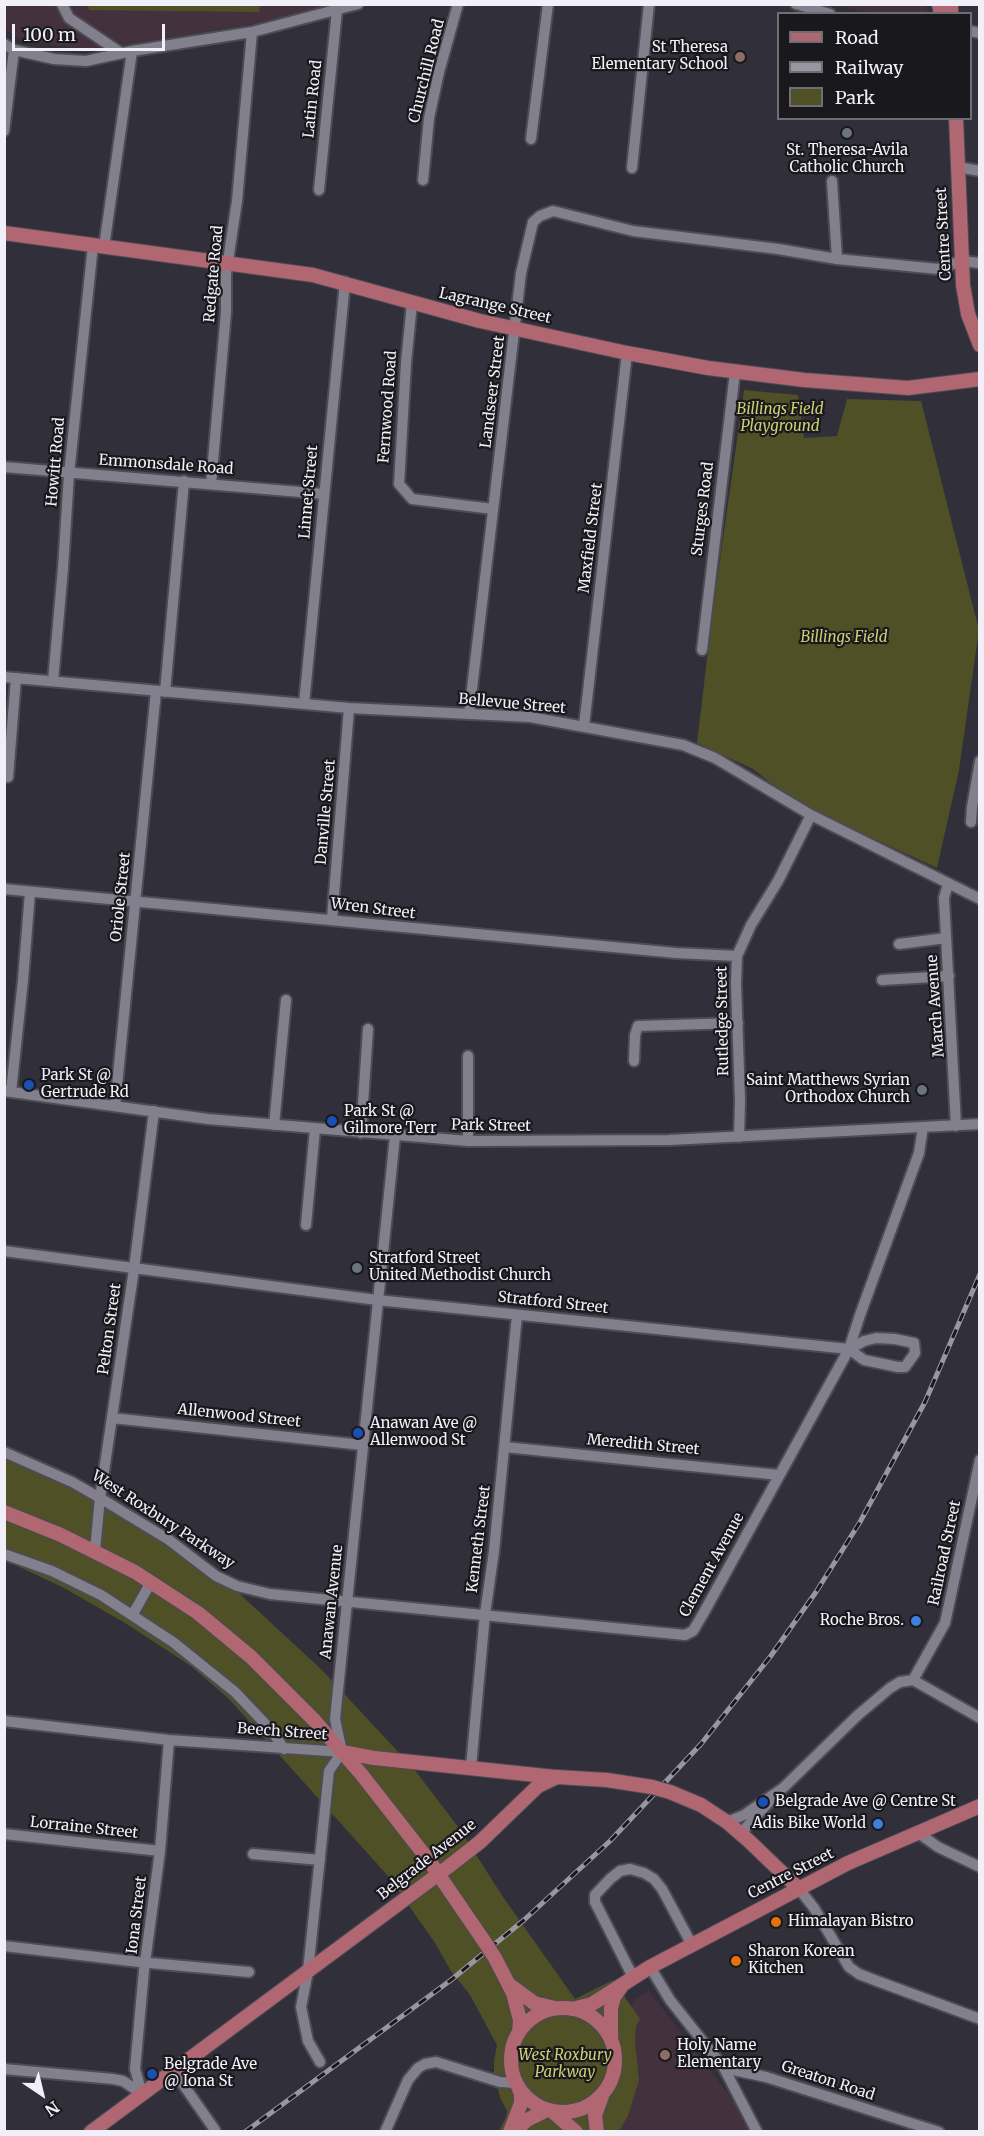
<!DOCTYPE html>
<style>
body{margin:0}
#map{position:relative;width:984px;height:2136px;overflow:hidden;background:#312f3a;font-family:Merriweather,serif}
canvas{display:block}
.frame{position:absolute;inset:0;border:6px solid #f1eff7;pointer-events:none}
.legend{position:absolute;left:777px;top:12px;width:195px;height:108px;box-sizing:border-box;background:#19181d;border:2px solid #6f6e74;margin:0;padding:8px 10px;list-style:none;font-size:18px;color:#f1eff7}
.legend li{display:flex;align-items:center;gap:12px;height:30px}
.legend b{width:30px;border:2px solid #6f6e74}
.north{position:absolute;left:12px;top:2064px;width:60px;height:60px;-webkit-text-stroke:4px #19181d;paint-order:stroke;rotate:145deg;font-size:16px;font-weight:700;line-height:24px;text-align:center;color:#f1eff7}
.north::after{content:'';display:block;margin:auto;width:21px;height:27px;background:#f1eff7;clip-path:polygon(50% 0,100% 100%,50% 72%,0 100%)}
.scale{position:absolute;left:12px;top:24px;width:153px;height:27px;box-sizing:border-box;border:3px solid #f1eff7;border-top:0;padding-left:8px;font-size:18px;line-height:21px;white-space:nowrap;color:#f1eff7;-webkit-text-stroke:4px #19181d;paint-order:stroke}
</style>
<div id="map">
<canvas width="984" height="2136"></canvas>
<div class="frame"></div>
<ul class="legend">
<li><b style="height:8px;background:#b16772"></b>Road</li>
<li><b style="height:8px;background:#9896a0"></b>Railway</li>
<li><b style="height:16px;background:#4f5026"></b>Park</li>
</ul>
<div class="north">N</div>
<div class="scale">100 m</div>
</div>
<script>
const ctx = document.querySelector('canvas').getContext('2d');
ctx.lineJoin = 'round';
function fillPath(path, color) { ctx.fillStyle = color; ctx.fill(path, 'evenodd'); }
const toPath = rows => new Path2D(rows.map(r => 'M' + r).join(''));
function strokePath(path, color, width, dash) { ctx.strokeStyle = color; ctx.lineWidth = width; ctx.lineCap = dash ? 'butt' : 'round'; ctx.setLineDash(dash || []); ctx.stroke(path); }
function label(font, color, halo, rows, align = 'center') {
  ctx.font = font + ' Merriweather,serif'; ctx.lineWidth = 4.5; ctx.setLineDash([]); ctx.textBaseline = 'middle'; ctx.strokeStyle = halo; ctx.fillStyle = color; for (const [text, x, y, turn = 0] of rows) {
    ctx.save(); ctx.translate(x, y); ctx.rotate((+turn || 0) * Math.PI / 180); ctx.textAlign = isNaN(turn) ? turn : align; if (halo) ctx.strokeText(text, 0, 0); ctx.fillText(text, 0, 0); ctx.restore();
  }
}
const education = toPath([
 [4,5,331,5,252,24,89,51,19,39,5,29],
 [834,5,926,5,928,13,870,13],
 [649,1991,735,2103,748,2131,609,2132,626,2016,634,2000]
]);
const green = toPath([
 [260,5,259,12,89,10,88,5],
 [744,390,798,395,804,438,837,436,847,399,921,401,979,630,959,770,937,868,795,802,753,769,697,743,712,617],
 [4,1449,81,1489,109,1495,146,1520,192,1562,228,1583,323,1671,414,1769,459,1828,503,1897,575,1999,613,1980,640,2019,636,2026,635,2042,639,2080,628,2116,619,2131,499,2131,506,2117,507,2111,501,2100,494,2076,494,2061,497,2045,470,1995,451,1971,435,1943,388,1876,229,1699,191,1666,125,1623,64,1588,5,1560]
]);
const minor = toPath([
 [62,4,69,18,121,53],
 [796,4,830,14],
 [970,31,980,33],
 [4,44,14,50,54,59,86,61,132,51,252,32,358,4],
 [4,131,14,50],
 [531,139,548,4],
 [958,167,980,171],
 [632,168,649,4],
 [423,180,429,118,439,72,458,4],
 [832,181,837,259],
 [319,190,337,10],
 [104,247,132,51],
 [412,303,406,363,399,484,412,499,493,509],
 [4,467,324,494],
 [211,484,226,312,226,274,237,201,252,32],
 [702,650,735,372],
 [4,677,349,708,530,717,683,745,715,758,811,815,980,899],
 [53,681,63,568,69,474,93,245],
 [165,692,184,481],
 [304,704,345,282],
 [469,714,521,273,533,222,540,216,553,211,633,231,778,249,837,259,938,269,961,261,980,263],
 [584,726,627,353],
 [8,777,16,678],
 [971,822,972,807,980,761],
 [948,884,944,898,956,1126],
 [4,889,676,953,737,956],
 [332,919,349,708],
 [899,944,946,938],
 [882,980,949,976],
 [634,1061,635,1035,638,1026,738,1023],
 [4,1091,208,1119,468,1141,669,1140,980,1124],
 [11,1092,23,980,30,892],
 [115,1106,156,691],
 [274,1125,286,1000],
 [361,1133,368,1029],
 [739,1137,740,1101,736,984,737,956,751,925,778,881,811,815],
 [468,1141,468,1056],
 [306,1225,315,1129],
 [4,1251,377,1300,849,1349,864,1341,876,1338,895,1339,914,1343,915,1353,905,1367,898,1367,864,1360,849,1349],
 [112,1418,362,1445],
 [505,1447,779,1475],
 [4,1452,72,1482,100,1498,169,1540,216,1576,237,1586,270,1594,685,1635,693,1631,703,1614,849,1349,860,1315,919,1153,923,1127],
 [95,1550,100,1498,134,1269,154,1111],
 [4,1554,52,1571,101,1595,173,1642,235,1692,272,1731,284,1749],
 [133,1614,151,1582],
 [913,1680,945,1623,980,1460],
 [913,1680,980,1718],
 [4,1721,169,1740,342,1752],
 [471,1767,485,1614,494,1551,517,1315],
 [727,1822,744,1815,783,1788,858,1715,890,1688,900,1682,913,1680],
 [917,1832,938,1847,980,1867],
 [741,1833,769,1802],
 [4,1834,160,1851],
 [253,1854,320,1860],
 [799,1889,814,1908,849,1967,859,1974,877,1981,980,2019],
 [4,1946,139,1962,249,1972],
 [650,1967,670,2000,724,2068,766,2077,939,2132],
 [633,1977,595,1902,595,1895,610,1879,620,1871,630,1869,644,1873,654,1879,662,1889,692,1945],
 [320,2062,308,2041,301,2007,308,1971,329,1771,342,1752,335,1719,395,1136],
 [724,2068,757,2132],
 [4,2069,113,2079,123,2081,141,2093],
 [173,2070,215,2130],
 [142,2094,135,2069,144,1970,160,1851,169,1740],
 [385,2132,408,2080,418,2068,425,2064,436,2062,500,2082,516,2083]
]);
const major = toPath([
 [939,4,941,14],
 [951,14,951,4],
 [956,118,963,285,968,314,980,345],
 [4,233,313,275,480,321,627,353,708,368,804,380,908,388,980,379],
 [4,1512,61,1535,135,1572,198,1613,251,1657,315,1721,362,1775,430,1862,486,1944],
 [342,1752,374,1758,555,1777],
 [670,1792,701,1805,727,1822,749,1841,799,1889],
 [495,1958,513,1993,520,2020,519,2032],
 [511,1986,534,2003,555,2008],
 '511 2060a52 52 0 1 1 104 0a52 52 0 1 1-104 0Z',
 [572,2009,592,2004,650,1967,848,1863,980,1806],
 [611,2037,611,2008,614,1997,621,1987],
 [553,2112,576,2132],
 [91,2132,448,1867,480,1842,538,1786,557,1777,607,1780,652,1787],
 [510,2132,521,2103,521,2094,519,2089],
 [514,2132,527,2120,547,2110],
 [597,2132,595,2115,602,2096]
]);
const rail = toPath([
 [245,2132,451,1980,524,1920,610,1841,701,1744,770,1657,816,1592,860,1522,925,1402,980,1274]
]);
const majorBridge = toPath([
 [652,1787,670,1792],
 [486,1944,495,1958]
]);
const markers = [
 [740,57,6,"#8d6e63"],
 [847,133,6,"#6b7280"],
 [29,1085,6,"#1a4fb4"],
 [922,1090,6,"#6b7280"],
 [332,1121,6,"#1a4fb4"],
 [357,1268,6,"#6b7280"],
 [358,1433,6,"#1a4fb4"],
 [916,1621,6,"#3f7fe0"],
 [763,1802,6,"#1a4fb4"],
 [878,1824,6,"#3f7fe0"],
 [776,1922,6,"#e8710a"],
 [736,1961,6,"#e8710a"],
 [665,2055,6,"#8d6e63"],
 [152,2074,6,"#1a4fb4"]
];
const poiNames = [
 ["St Theresa",728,48,"right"],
 ["Elementary School",728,65,"right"],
 ["St. Theresa-Avila",847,151,"center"],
 ["Catholic Church",847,168,"center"],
 ["Park St @",41,1076],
 ["Gertrude Rd",41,1093],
 ["Saint Matthews Syrian",910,1081,"right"],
 ["Orthodox Church",910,1098,"right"],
 ["Park St @",344,1112],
 ["Gilmore Terr",344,1129],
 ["Stratford Street",369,1259],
 ["United Methodist Church",369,1276],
 ["Anawan Ave @",370,1424],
 ["Allenwood St",370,1441],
 ["Roche Bros.",904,1621,"right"],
 ["Belgrade Ave @ Centre St",775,1802],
 ["Adis Bike World",866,1824,"right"],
 ["Himalayan Bistro",788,1922],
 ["Sharon Korean",748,1952],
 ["Kitchen",748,1969],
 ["Holy Name",677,2046],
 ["Elementary",677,2063],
 ["Belgrade Ave",164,2065],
 ["@ Iona St",164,2082]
];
const streetNames = [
 ["Churchill Road",427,71,-76],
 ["Latin Road",313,99,-84],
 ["Centre Street",944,234,-93],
 ["Redgate Road",214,274,-85],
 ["Lagrange Street",495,306,13],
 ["Landseer Street",493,392,-83],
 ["Fernwood Road",388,407,-86],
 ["Howitt Road",56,462,-85],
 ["Emmonsdale Road",166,465,4],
 ["Linnet Street",309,492,-85],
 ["Sturges Road",703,509,-83],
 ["Maxfield Street",591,538,-83],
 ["Bellevue Street",512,704,5],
 ["Danville Street",326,812,-85],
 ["Oriole Street",121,897,-84],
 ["Wren Street",373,909,7],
 ["March Avenue",936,1006,-94],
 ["Rutledge Street",723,1021,-91],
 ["Park Street",491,1126,1],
 ["Stratford Street",553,1303,6],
 ["Pelton Street",110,1329,-82],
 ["Allenwood Street",239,1416,6],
 ["Meredith Street",643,1445,5],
 ["West Roxbury Parkway",163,1520,33],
 ["Kenneth Street",479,1539,-83],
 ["Railroad Street",945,1553,-78],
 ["Clement Avenue",712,1565,-61],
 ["Anawan Avenue",332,1602,-84],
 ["Beech Street",282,1732,4],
 ["Lorraine Street",84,1828,6],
 ["Belgrade Avenue",427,1860,-38],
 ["Centre Street",791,1874,-27],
 ["Iona Street",137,1915,-83],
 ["Greaton Road",828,2081,18]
];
const parkNames = [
 ["Billings Field",780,410],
 ["Playground",780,427],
 ["Billings Field",844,638],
 ["West Roxbury",565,2056],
 ["Parkway",565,2073]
];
fillPath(education, '#43323d');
fillPath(green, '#4f5026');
strokePath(minor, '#4d4b54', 14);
strokePath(major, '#4d4b54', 16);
strokePath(minor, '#83808d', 10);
strokePath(major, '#b16772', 14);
strokePath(rail, '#9896a0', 5);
strokePath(rail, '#19181d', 3, [9]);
strokePath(majorBridge, '#4d4b54', 16, []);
strokePath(majorBridge, '#b16772', 14);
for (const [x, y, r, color] of markers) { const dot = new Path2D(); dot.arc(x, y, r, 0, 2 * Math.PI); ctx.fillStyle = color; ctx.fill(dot); strokePath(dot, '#19181d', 2); }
label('15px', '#f1eff7', '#19181d', poiNames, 'left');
label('15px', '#f1eff7', '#19181d', streetNames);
label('italic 15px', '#cdd073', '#19181d', parkNames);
</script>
